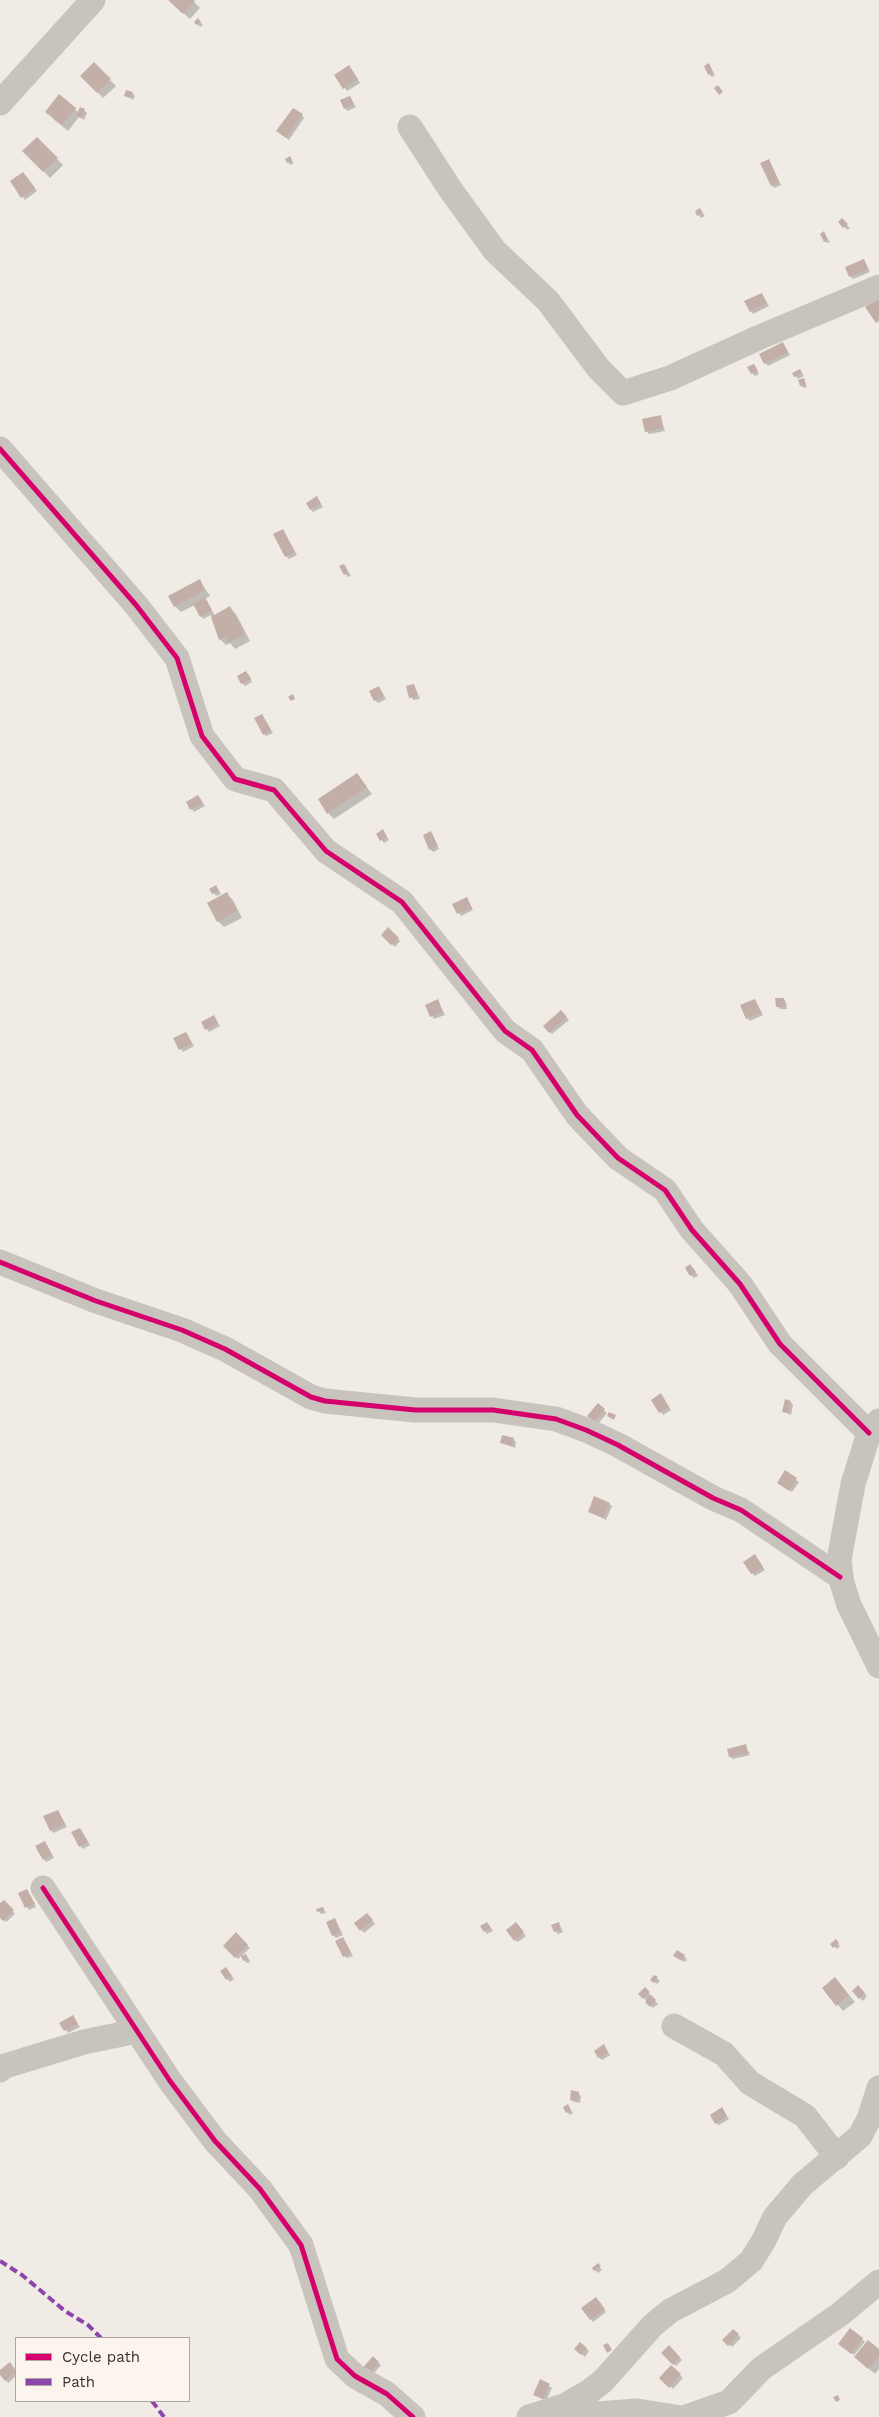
<!DOCTYPE html>
<style>
body{margin:0}
#map{position:relative;width:879px;height:2417px;overflow:hidden;background:#f0ebe5;font-family:"Work Sans",sans-serif}
canvas{display:block}
.legend{position:absolute;left:15px;top:2337px;width:175px;height:65px;box-sizing:border-box;background:#fbf5ee;border:1px solid #aea6a0;margin:0;padding:6px 9px;list-style:none;font-size:15px;color:#3b302b}
.legend li{display:flex;align-items:center;gap:10px;height:25px}
.legend b{width:25px;border:1px solid #aea6a0}
</style>
<div id="map">
<canvas width="879" height="2417"></canvas>
<ul class="legend">
<li><b style="height:6px;background:#d6006c"></b>Cycle path</li>
<li><b style="height:6px;background:#8e44ad"></b>Path</li>
</ul>
</div>
<script>
const ctx = document.querySelector('canvas').getContext('2d');
ctx.lineJoin = 'round';
function fillPath(path, color) { ctx.fillStyle = color; ctx.fill(path, 'evenodd'); }
const toPath = rows => new Path2D(rows.map(r => 'M' + r).join(''));
function strokePath(path, color, width, dash) { ctx.strokeStyle = color; ctx.lineWidth = width; ctx.lineCap = dash ? 'butt' : 'round'; ctx.setLineDash(dash || []); ctx.stroke(path); }
const shadow = toPath([
 [169,0,192,0,200,8,190,19],
 [198,20,203,25,200,27,195,22],
 [94,64,116,86,103,98,82,76],
 [709,65,715,75,712,77,709,74],
 [351,69,360,83,347,91,335,75],
 [132,93,135,96,133,100,126,95],
 [349,97,356,107,348,111,345,108],
 [75,109,79,113,84,110,87,113,84,120,79,117,68,131,52,118],
 [302,115,304,118,289,140,281,134],
 [37,139,63,165,50,178,24,151],
 [290,158,294,163,290,165,288,162],
 [769,160,781,185,774,188,772,185],
 [26,176,37,191,25,200,12,181],
 [700,210,705,216,701,218,697,212],
 [842,220,850,228,847,230,840,222],
 [824,233,826,236,830,243,825,242,822,234],
 [864,260,870,272,853,279,850,276],
 [761,294,769,306,753,314,751,311],
 [783,344,790,355,768,366,760,355],
 [754,365,759,374,755,376,752,373],
 [800,370,804,376,798,379,795,376],
 [803,379,807,387,804,388,801,386],
 [660,416,665,431,649,434,646,431],
 [317,498,323,507,313,512,311,510],
 [283,531,297,555,289,559,286,556],
 [344,565,351,576,348,577,341,567],
 [200,581,210,596,205,599,215,616,230,608,236,614,250,641,235,649,230,643,226,645,220,639,211,615,203,619,195,605,181,612,175,606],
 [249,675,252,682,245,686,242,683],
 [414,685,420,699,413,700,407,687],
 [379,688,386,699,378,703,375,700],
 [262,715,273,733,266,736,264,734],
 [357,775,372,794,334,819,328,813],
 [198,796,205,806,194,812,187,802],
 [383,831,389,840,384,843,377,834],
 [431,833,439,849,433,852,430,849],
 [211,889,218,889,221,894,216,896],
 [227,894,233,900,242,918,224,927,218,921],
 [467,899,473,910,461,916,454,905],
 [388,929,400,941,395,947,383,935],
 [784,999,786,1002,787,1009,780,1009,777,1006],
 [437,1000,445,1015,434,1019,426,1005],
 [755,1000,763,1015,750,1021,747,1018],
 [561,1011,569,1020,552,1034,544,1026],
 [213,1016,220,1026,209,1032,202,1022],
 [186,1033,194,1046,183,1052,175,1039],
 [693,1268,698,1276,694,1278,691,1275],
 [663,1398,671,1410,663,1415,653,1400],
 [791,1402,793,1405,791,1415,784,1412],
 [598,1405,607,1413,598,1424,589,1416],
 [513,1439,516,1442,515,1448,502,1443],
 [785,1472,799,1482,792,1492,781,1485],
 [609,1504,612,1506,606,1520,589,1511],
 [757,1559,765,1570,755,1576,752,1573],
 [746,1746,750,1755,733,1759,730,1757],
 [58,1811,67,1827,53,1833,51,1830],
 [80,1829,90,1845,83,1849,80,1846],
 [47,1845,54,1858,46,1862,44,1859],
 [27,1890,36,1907,29,1910,19,1894],
 [4,1902,15,1914,6,1922,0,1916,0,1905],
 [323,1908,326,1913,321,1914,318,1910],
 [370,1917,375,1924,364,1933,356,1923],
 [335,1920,343,1935,336,1938,333,1935],
 [487,1923,493,1931,487,1934,485,1931],
 [559,1924,563,1932,558,1934,555,1931],
 [518,1926,526,1936,518,1942,515,1940],
 [236,1934,250,1948,238,1959,224,1946],
 [343,1938,353,1956,347,1958,344,1956],
 [836,1941,840,1946,837,1949,832,1944],
 [246,1956,249,1959,250,1962,247,1963,244,1960],
 [684,1956,687,1959,685,1962,678,1958],
 [228,1971,234,1979,230,1982,221,1972],
 [654,1976,660,1981,657,1984,652,1980],
 [835,1979,855,2002,843,2011,824,1988],
 [858,1987,867,1996,863,2001,854,1992],
 [645,1989,658,2004,653,2008,640,1994],
 [73,2017,80,2027,68,2033,61,2023],
 [604,2046,610,2055,602,2060,599,2057],
 [578,2093,581,2096,580,2103,574,2102,571,2100],
 [568,2106,573,2113,570,2115,567,2112],
 [722,2109,729,2119,719,2125,716,2123],
 [598,2265,602,2270,598,2273,594,2269],
 [599,2301,606,2312,593,2322,591,2319],
 [733,2330,741,2338,732,2347,724,2340],
 [862,2339,865,2342,854,2355,842,2346],
 [581,2343,589,2351,585,2357,576,2348],
 [669,2347,682,2360,676,2366,663,2353],
 [879,2351,879,2369,875,2374,862,2363],
 [373,2358,381,2365,370,2378],
 [10,2364,16,2371,16,2376,8,2383,0,2372],
 [671,2366,683,2378,673,2389,661,2378],
 [540,2381,552,2388,546,2401,534,2395]
]);
const building = toPath([
 [168,0,194,0,195,1,183,14],
 [198,18,201,22,196,25,194,22],
 [94,62,111,79,97,93,80,76],
 [709,63,713,72,708,75,704,66],
 [349,65,358,79,343,89,334,75],
 [718,85,723,92,719,95,714,88],
 [126,90,133,92,130,98,124,96],
 [59,94,76,108,62,125,45,112],
 [350,96,354,104,344,109,340,100],
 [80,107,85,109,81,118,76,116],
 [293,108,303,114,286,138,276,131],
 [37,137,58,158,43,172,22,151],
 [290,156,292,160,287,163,285,159],
 [769,159,779,182,771,186,760,163],
 [23,172,35,188,21,198,10,181],
 [700,208,703,213,697,216,695,211],
 [842,218,848,224,843,228,838,222],
 [824,231,828,240,824,242,820,234],
 [864,259,868,269,849,277,845,267],
 [762,293,767,303,750,312,744,301],
 [879,298,879,321,876,323,865,307],
 [783,342,788,352,764,364,759,354],
 [754,364,758,371,751,374,747,367],
 [800,369,802,373,794,377,792,373],
 [804,378,806,385,800,386,798,380],
 [661,415,663,428,645,432,642,419],
 [317,496,321,504,310,510,306,503],
 [283,529,295,552,285,557,273,534],
 [344,564,349,573,344,575,339,566],
 [200,579,205,590,174,607,168,596],
 [205,597,212,610,200,617,193,604],
 [230,606,245,634,228,643,225,637,219,640,211,617],
 [246,671,251,679,241,684,237,676],
 [414,684,418,696,409,698,406,686],
 [379,686,384,696,374,701,369,691],
 [293,694,295,699,291,701,288,697],
 [262,714,271,730,263,735,254,718],
 [357,773,367,787,327,814,318,799],
 [198,795,203,803,190,810,186,802],
 [383,829,387,837,380,841,376,834],
 [431,831,438,846,429,850,423,835],
 [216,885,219,891,212,894,209,889],
 [227,892,237,911,217,922,207,903],
 [467,897,472,908,457,914,452,904],
 [388,927,399,938,391,945,381,935],
 [775,998,784,998,785,1007,776,1007],
 [438,999,443,1012,430,1017,425,1005],
 [755,999,761,1012,746,1019,740,1005],
 [561,1010,567,1017,549,1033,543,1026],
 [214,1015,218,1023,205,1030,201,1022],
 [186,1032,192,1043,179,1050,173,1038],
 [690,1264,696,1272,690,1276,685,1268],
 [661,1393,669,1407,659,1413,651,1400],
 [785,1399,791,1401,788,1413,782,1412],
 [598,1403,605,1409,594,1422,587,1416],
 [609,1412,616,1415,614,1420,607,1416],
 [502,1435,514,1438,512,1446,500,1443],
 [785,1470,797,1478,789,1491,777,1483],
 [594,1496,610,1503,603,1518,588,1512],
 [755,1554,763,1567,751,1574,743,1562],
 [746,1744,748,1753,729,1757,727,1749],
 [58,1810,65,1824,50,1831,43,1816],
 [80,1828,88,1842,79,1847,71,1832],
 [45,1841,52,1855,43,1860,35,1846],
 [27,1889,35,1904,25,1908,18,1893],
 [4,1900,14,1910,3,1921,0,1918,0,1903],
 [323,1907,324,1910,317,1912,316,1909],
 [367,1913,373,1920,360,1931,354,1923],
 [335,1918,341,1932,332,1936,326,1922],
 [487,1922,491,1928,484,1932,480,1926],
 [516,1922,524,1932,514,1941,506,1930],
 [559,1922,561,1929,554,1932,551,1925],
 [236,1932,248,1945,235,1958,223,1946],
 [343,1937,351,1953,343,1957,335,1941],
 [836,1939,839,1943,833,1948,830,1944],
 [677,1950,685,1955,682,1961,673,1956],
 [246,1954,248,1959,243,1961,241,1956],
 [226,1967,232,1976,226,1980,220,1971],
 [654,1975,658,1977,654,1983,650,1980],
 [835,1977,849,1995,836,2006,822,1988],
 [858,1985,865,1993,859,1999,852,1991],
 [645,1987,650,1992,643,1999,638,1994],
 [651,1995,656,2000,650,2007,645,2002],
 [73,2015,78,2024,64,2031,59,2023],
 [604,2044,608,2052,598,2058,594,2051],
 [571,2090,579,2092,578,2101,570,2100],
 [568,2104,571,2110,566,2113,563,2107],
 [722,2107,727,2116,715,2124,710,2115],
 [598,2263,601,2266,594,2271,592,2268],
 [596,2297,605,2309,590,2320,581,2308],
 [850,2328,863,2338,851,2354,838,2344],
 [733,2329,739,2334,728,2346,722,2340],
 [868,2340,879,2349,879,2356,868,2369,854,2357],
 [580,2342,587,2348,581,2355,574,2349],
 [608,2343,612,2350,607,2353,603,2345],
 [669,2345,680,2357,673,2365,661,2353],
 [373,2356,379,2362,367,2377,360,2371],
 [10,2362,16,2371,5,2381,0,2375,0,2370],
 [671,2365,681,2374,669,2388,659,2378],
 [540,2379,550,2384,543,2399,533,2395],
 [838,2395,840,2400,836,2402,833,2397]
]);
const minor = toPath([
 [0,103,93,0],
 [410,127,450,189,495,251,548,301,599,369,623,393,670,378,760,337,879,287],
 [0,449,136,605,177,658,202,736,235,779,274,790,326,851,402,902,505,1031,532,1050,577,1115,618,1158,665,1190,692,1230,740,1284,780,1344,869,1433],
 [0,1262,96,1301,182,1330,225,1349,311,1397,325,1401,415,1410,493,1410,556,1419,586,1430,618,1445,713,1498,741,1510,840,1577],
 [879,1421,869,1433,853,1484,839,1560,842,1583,849,1605,879,1666],
 [43,1888,170,2081,215,2141,260,2189,301,2245,337,2359,355,2376,387,2394,413,2417],
 [674,2026,724,2054,750,2083,805,2116,837,2157],
 [0,2070,5,2066,84,2042,137,2031],
 [564,2406,597,2414,637,2411,676,2417],
 [529,2417,564,2406,590,2391,603,2381,652,2326,670,2311,727,2281,751,2261,763,2242,775,2217,802,2185,860,2136,869,2119,879,2088],
 [686,2417,729,2402,762,2368,839,2315,879,2282]
]);
const quiet = toPath([
 [0,2261,22,2275,65,2311,88,2325,101,2338],
 [152,2401,164,2417]
]);
const cycleway = toPath([
 [0,449,136,605,177,658,202,736,235,779,274,790,326,851,402,902,505,1031,532,1050,577,1115,618,1158,665,1190,692,1230,740,1284,780,1344,869,1433],
 [0,1262,96,1301,182,1330,225,1349,311,1397,325,1401,415,1410,493,1410,556,1419,586,1430,618,1445,713,1498,741,1510,840,1577],
 [43,1888,170,2081,215,2141,260,2189,301,2245,337,2359,355,2376,387,2394,413,2417]
]);
fillPath(shadow, '#0003');
fillPath(building, '#c3afa7');
strokePath(minor, '#c9c3be', 25);
strokePath(quiet, '#8e44ad', 4, [8, 4]);
strokePath(cycleway, '#d6006c', 5);
</script>
